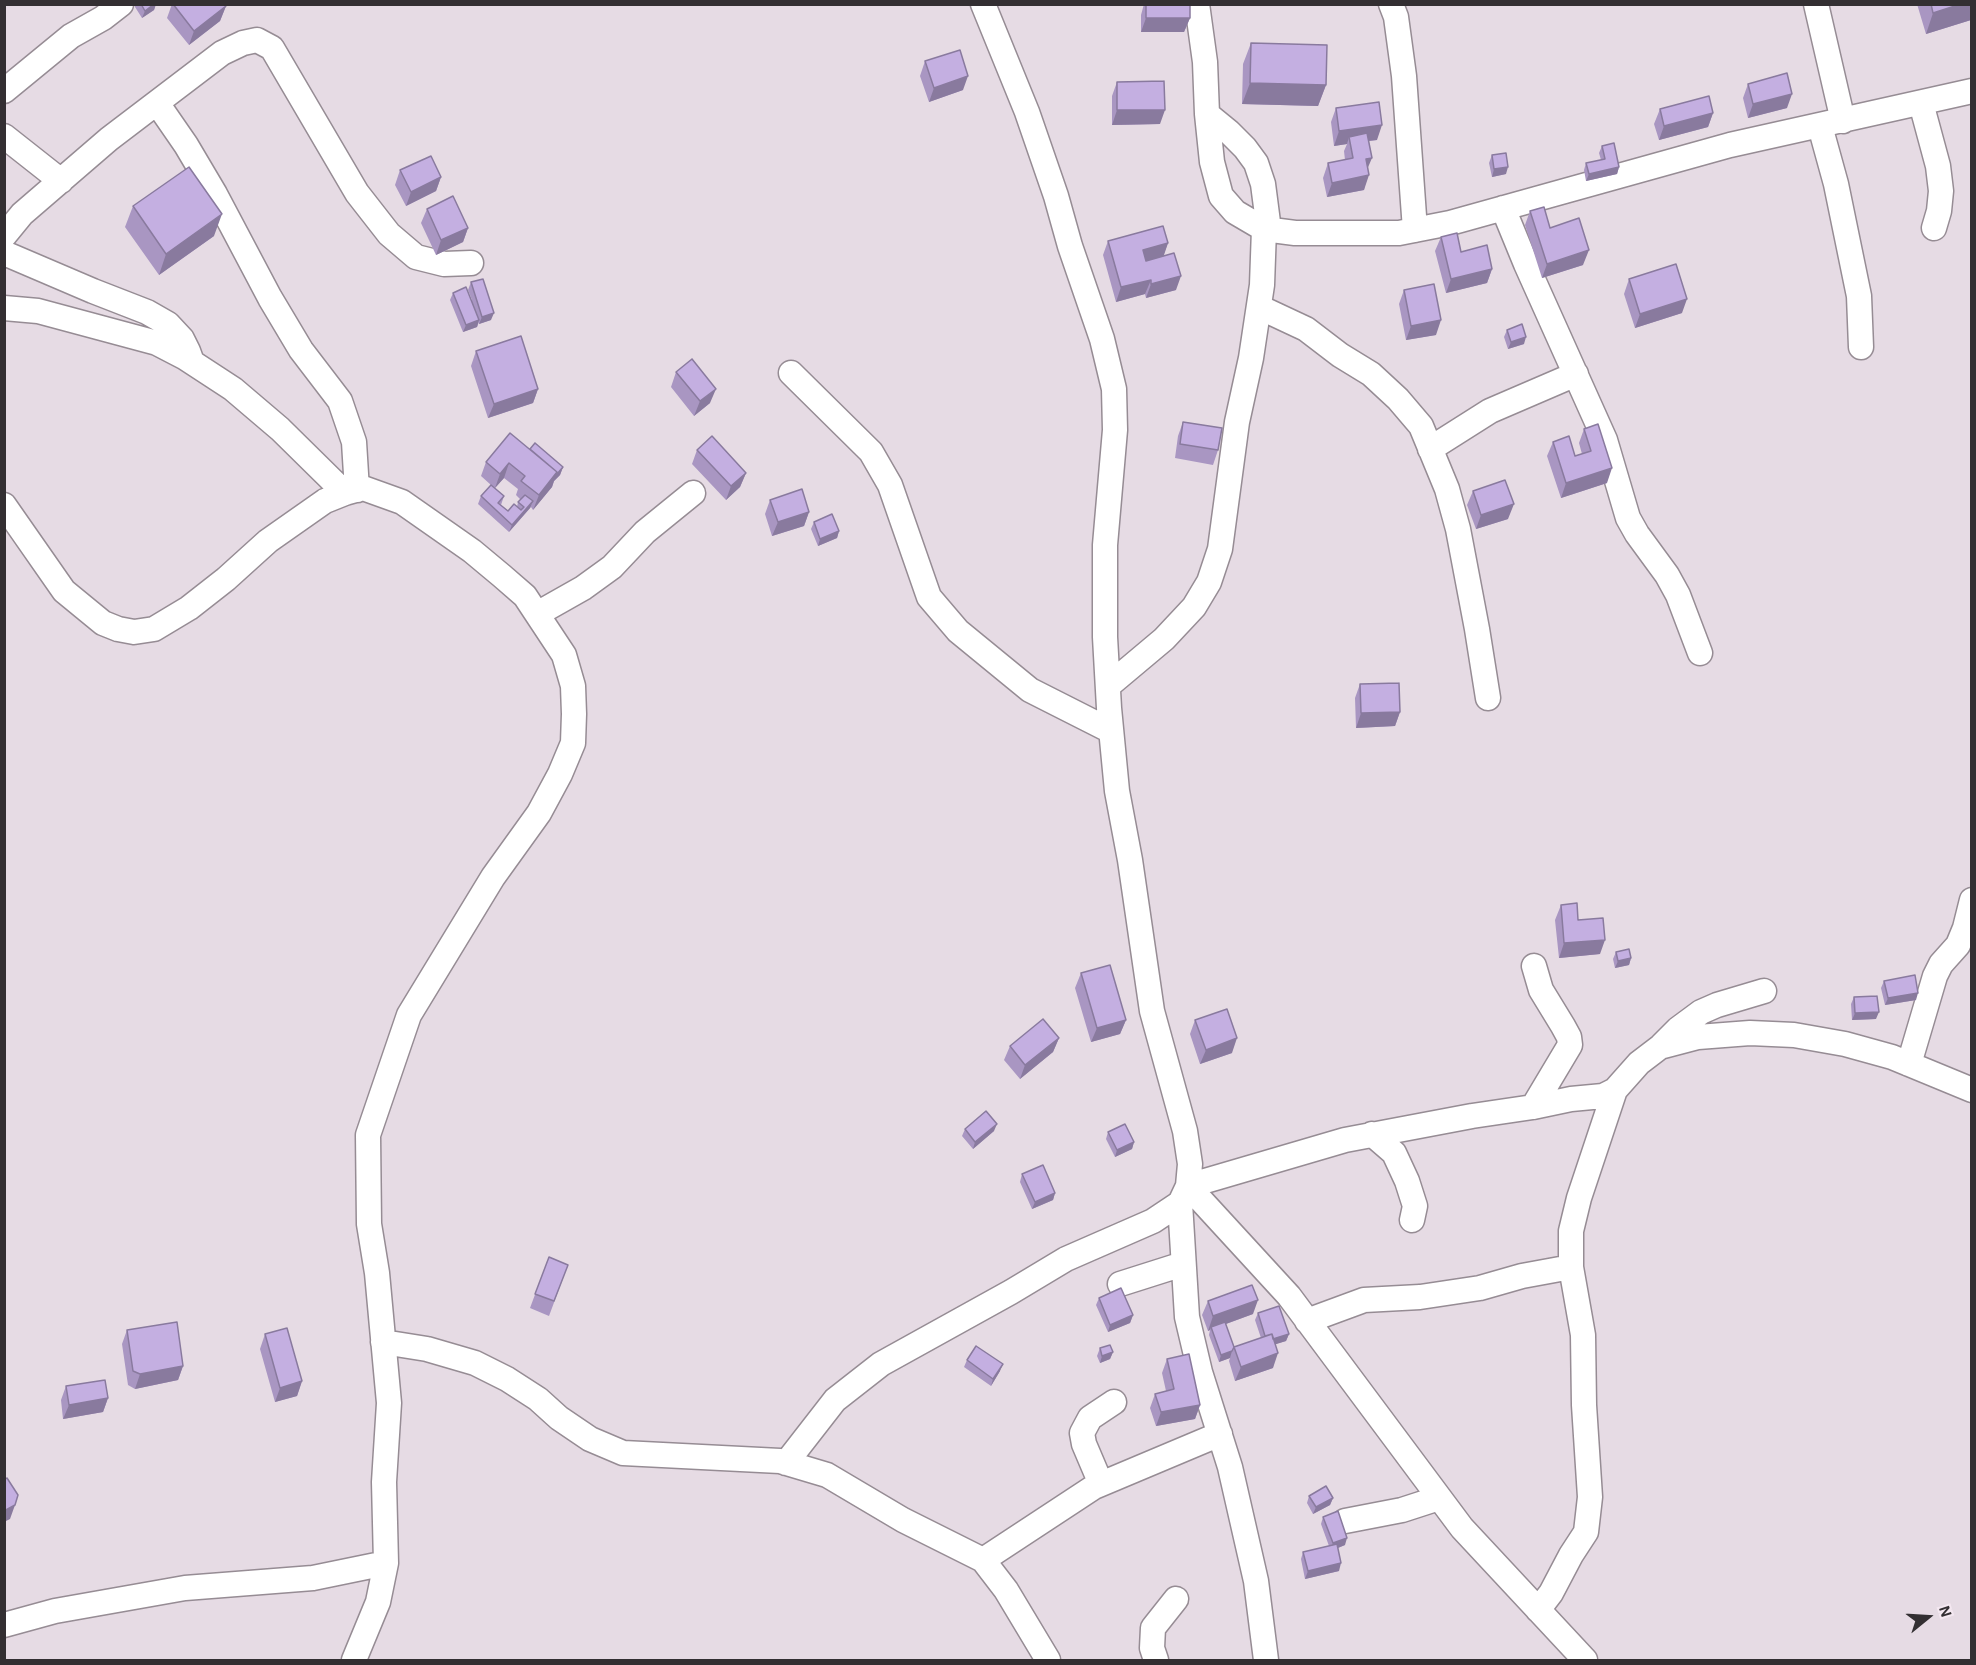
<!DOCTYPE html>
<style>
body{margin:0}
#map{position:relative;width:1976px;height:1665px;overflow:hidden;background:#e6dbe4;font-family:"Alegreya Sans",sans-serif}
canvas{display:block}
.frame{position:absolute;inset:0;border:6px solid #332f32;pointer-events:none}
.north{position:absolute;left:1898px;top:1587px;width:60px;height:60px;-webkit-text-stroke:4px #f4e8f1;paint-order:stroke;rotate:72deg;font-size:16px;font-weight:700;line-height:24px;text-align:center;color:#332f32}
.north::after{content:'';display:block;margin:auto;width:21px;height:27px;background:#332f32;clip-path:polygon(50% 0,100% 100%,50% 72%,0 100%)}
</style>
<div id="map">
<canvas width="1976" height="1665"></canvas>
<div class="frame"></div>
<div class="north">N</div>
</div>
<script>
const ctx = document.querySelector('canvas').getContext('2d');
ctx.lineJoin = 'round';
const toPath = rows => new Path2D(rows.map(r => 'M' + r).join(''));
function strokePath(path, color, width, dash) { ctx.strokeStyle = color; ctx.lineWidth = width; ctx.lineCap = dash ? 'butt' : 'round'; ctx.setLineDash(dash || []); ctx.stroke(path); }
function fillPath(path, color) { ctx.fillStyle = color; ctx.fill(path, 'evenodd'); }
const street = toPath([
 [1197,4,1205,62,1207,114,1212,162,1221,196,1235,212,1264,229,1295,233,1399,233,1450,223,1730,145,1972,91],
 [1391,4,1396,17,1404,76,1415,230],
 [1816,4,1843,121],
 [4,91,71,36,103,18,121,4],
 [157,103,186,145,215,194,270,298,301,350,340,401,354,442,357,490],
 [1921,103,1938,166,1941,191,1939,211,1934,228],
 [1207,114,1229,132,1245,148,1256,163,1263,184,1269,230],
 [1820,126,1836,184,1859,296,1861,347],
 [4,136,61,181],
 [1503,208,1526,264,1605,440,1628,518,1637,534,1667,575,1678,595,1700,653],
 [4,236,22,214,109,139,222,53,243,43,257,40,272,48,357,193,389,234,416,257,444,264,471,263],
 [4,253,93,291,147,312,168,324,182,339,188,351,192,362],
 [1259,307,1306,329,1340,355,1371,374,1398,399,1421,426,1447,489,1458,529,1477,629,1488,698],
 [4,308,38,311,157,343,184,357,233,389,280,429,345,493],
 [791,373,871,452,890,485,929,597,958,631,1030,690,1111,731],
 [1430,449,1490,411,1576,374],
 [4,505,64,591,103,623,118,629,134,632,154,629,189,608,226,579,268,541,325,501,345,493,363,488,402,502,472,551,502,576,525,596,564,655,573,686,574,714,573,743,560,774,539,813,493,877,409,1015,368,1135,369,1224,377,1273,389,1403,384,1482,386,1563,378,1602,354,1660],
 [537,614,583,588,612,567,645,532,693,493],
 [1108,686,1164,639,1194,607,1209,582,1220,549,1237,422,1251,358,1262,285,1264,229],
 [1662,1045,1678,1029,1701,1012,1717,1005,1764,991],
 [1909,1064,1935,976,1941,964,1958,945,1965,928,1972,900],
 [1533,1107,1570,1045,1569,1037,1563,1026,1541,990,1534,966],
 [1372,1134,1394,1153,1407,1181,1415,1206,1412,1220],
 [1180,1203,1187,1317,1200,1372,1230,1467,1256,1581,1266,1660],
 [1120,1284,1183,1264],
 [1307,1321,1364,1300,1420,1297,1480,1288,1522,1276,1571,1267],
 [383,1342,427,1349,475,1363,507,1379,538,1399,559,1418,590,1439,623,1453,780,1461,827,1475,903,1520,983,1560,1006,1590,1048,1660],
 [786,1463,835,1400,881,1364,1011,1292,1066,1259,1153,1221,1180,1203,1188,1186,1190,1164,1185,1131,1152,1011,1130,860,1117,791,1109,708,1105,637,1105,545,1115,430,1114,389,1102,339,1070,246,1056,196,1027,112,983,4],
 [1101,1484,1084,1444,1082,1433,1090,1418,1114,1402],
 [1345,1521,1402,1510,1439,1498],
 [983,1560,1094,1487,1220,1434],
 [1538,1610,1551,1593,1571,1555,1586,1532,1590,1497,1584,1405,1583,1335,1571,1267,1571,1231,1579,1198,1615,1090],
 [4,1625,55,1611,185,1588,313,1578,386,1563],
 [1156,1660,1152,1648,1153,1628,1176,1599],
 [1585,1660,1462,1528,1289,1296,1188,1186,1345,1140,1472,1116,1533,1107,1571,1099,1603,1096,1615,1090,1639,1063,1660,1047,1698,1037,1750,1033,1794,1035,1845,1044,1892,1057,1972,1090]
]);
const wall = toPath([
 [135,4,156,4,154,10,142,18,135,7],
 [172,4,224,4,226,6,220,21,189,45,167,18],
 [1144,4,1190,4,1190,18,1184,32,1141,32,1141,15],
 [1917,4,1971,4,1971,20,1926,34],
 [1251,43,1326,85,1318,106,1242,104,1243,64],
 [925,61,963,90,929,102,920,76],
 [1117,82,1160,124,1112,125,1112,96],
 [1748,84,1787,108,1748,118,1743,98],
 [1336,108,1377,140,1368,141,1368,168,1364,190,1327,197,1323,178,1328,163,1345,160,1344,151,1347,144,1334,146,1331,122],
 [1660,109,1713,113,1708,127,1659,140,1654,124],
 [1602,146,1619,167,1617,174,1586,181,1584,170,1586,163,1601,160,1599,153],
 [1492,155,1506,174,1492,177,1489,163],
 [400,170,441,177,436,191,406,206,395,185],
 [133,206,214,236,159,275,125,227],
 [427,209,468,228,463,242,436,255,421,223],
 [1530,211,1583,265,1542,278,1525,225],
 [1441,237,1461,252,1492,269,1487,283,1446,293,1435,251],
 [1108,241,1168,243,1163,256,1176,290,1146,298,1145,294,1116,302,1103,255],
 [1629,279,1682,313,1635,328,1624,294],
 [471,282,491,320,479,324,479,322,477,327,463,332,450,300,453,293,472,300,468,290],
 [1404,290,1436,335,1406,340,1399,304],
 [1507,330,1524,344,1508,349,1504,337],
 [476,351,538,389,533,403,488,418,471,366],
 [676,372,710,403,694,416,671,387],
 [1183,422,1218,450,1213,465,1175,458,1178,436],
 [1584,429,1607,483,1561,498,1547,456,1553,442,1575,456,1582,454,1579,443],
 [530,449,563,467,560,475,554,481,552,487,533,510,531,507,509,532,478,504,481,496,491,485,481,476,486,462],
 [504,478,518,489,516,495,521,500,518,502,517,507,508,511,501,505,504,496,495,488],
 [697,450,746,473,740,487,726,500,692,464],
 [1473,491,1508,519,1476,529,1467,505],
 [770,500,809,512,804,526,772,536,765,514],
 [814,522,839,531,837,538,818,546,811,529],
 [1360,684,1400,712,1395,726,1356,728,1355,698],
 [1561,905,1578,920,1600,954,1559,958,1555,920],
 [1616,952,1631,958,1629,965,1615,968,1613,959],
 [1081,973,1126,1020,1120,1034,1091,1042,1075,988],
 [1884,981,1916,1000,1885,1005,1881,988],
 [1854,997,1876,1019,1852,1020,1851,1004],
 [1195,1020,1232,1053,1200,1064,1190,1034],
 [1059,1038,1053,1052,1020,1079,1004,1060,1010,1046],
 [965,1129,994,1131,973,1149,962,1136],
 [1108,1132,1134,1142,1132,1149,1115,1157,1106,1139],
 [1022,1174,1055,1193,1053,1200,1032,1209,1020,1182],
 [549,1257,568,1265,549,1316,530,1308],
 [1099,1298,1133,1315,1130,1323,1108,1332,1096,1305],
 [1208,1301,1253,1314,1226,1324,1234,1347,1261,1338,1255,1320,1258,1313,1289,1334,1286,1341,1275,1344,1273,1368,1235,1381,1229,1361,1230,1358,1219,1362,1209,1335,1210,1330,1208,1331,1202,1315],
 [127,1330,183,1366,178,1380,135,1389,128,1385,122,1344],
 [265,1334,302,1381,297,1396,275,1402,260,1349],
 [1100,1348,1113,1352,1110,1359,1100,1363,1097,1356],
 [1167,1359,1200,1405,1195,1419,1156,1426,1150,1408,1155,1394,1166,1391,1162,1373],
 [967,1360,1000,1371,991,1386,964,1367],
 [66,1386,108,1398,103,1412,63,1419,61,1400],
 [1309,1496,1333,1498,1330,1505,1313,1514,1307,1503],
 [1323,1517,1345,1545,1338,1548,1339,1571,1305,1579,1301,1559,1303,1552,1329,1546,1321,1524]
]);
const shadedWall = toPath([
 [154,4,156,4,154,10,142,18,145,11],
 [1961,4,1971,4,1971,20,1926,34,1933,13],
 [226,6,220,21,189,45,194,31],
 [1146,18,1190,18,1184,32,1141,32],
 [968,76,963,90,929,102,934,88],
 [1250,83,1326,85,1318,106,1242,104],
 [1792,94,1787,108,1748,118,1753,104],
 [1117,110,1165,110,1160,124,1112,125],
 [1713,113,1708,127,1659,140,1664,126],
 [1382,125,1377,140,1350,143,1349,137,1347,144,1334,146,1339,131],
 [1372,158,1366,172,1366,159],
 [1508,167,1506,174,1492,177,1494,169],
 [1619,167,1617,174,1586,181,1589,174],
 [1369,175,1364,190,1327,197,1332,183],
 [441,177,436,191,406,206,411,192],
 [222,214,214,236,159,275,166,254],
 [468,228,463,242,436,255,441,240],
 [1168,243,1163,258,1138,264,1143,250],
 [1589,250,1583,265,1542,278,1547,264],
 [1492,269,1487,283,1446,293,1451,279],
 [1181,276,1176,290,1146,298,1151,284],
 [1151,280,1145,294,1116,302,1121,287],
 [1687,299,1682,313,1635,328,1640,314],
 [494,313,491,320,479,324,482,317],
 [479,320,477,327,463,332,466,325],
 [1441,320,1436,335,1406,340,1411,326],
 [1526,337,1524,344,1508,349,1511,342],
 [538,389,533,403,488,418,494,404],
 [716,389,710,403,694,416,700,401],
 [509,463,504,478,495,488,500,474],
 [563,467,560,475,554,481,552,487,533,510,539,495,557,472],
 [1612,468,1607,483,1561,498,1566,483],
 [746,473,740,487,726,500,731,486],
 [533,501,530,508,509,532,512,525],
 [1514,504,1508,519,1476,529,1481,515],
 [809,512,804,526,772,536,778,522],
 [839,531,837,538,818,546,820,539],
 [1400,712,1395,726,1356,728,1361,713],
 [1605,940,1600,954,1559,958,1564,943],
 [1631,958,1629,965,1615,968,1618,961],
 [1918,993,1916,1000,1885,1005,1888,998],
 [1879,1012,1876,1019,1852,1020,1855,1013],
 [1126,1020,1120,1034,1091,1042,1097,1028],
 [1059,1038,1053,1052,1020,1079,1025,1065],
 [1237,1038,1232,1053,1200,1064,1206,1050],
 [997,1124,994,1131,973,1149,975,1142],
 [1134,1142,1132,1149,1115,1157,1117,1150],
 [1055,1193,1053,1200,1032,1209,1035,1202],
 [1258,1300,1253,1314,1212,1329,1211,1327,1210,1330,1208,1331,1213,1316],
 [1133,1315,1130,1323,1108,1332,1110,1325],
 [1289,1334,1286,1341,1264,1348,1267,1341],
 [1232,1351,1230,1358,1219,1362,1221,1355],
 [1113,1352,1110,1359,1100,1363,1102,1356],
 [1278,1353,1273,1368,1235,1381,1241,1367],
 [1003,1364,1000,1371,991,1386,993,1379],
 [183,1366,178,1380,135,1389,140,1374],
 [302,1381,297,1396,275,1402,280,1388],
 [108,1398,103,1412,63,1419,69,1405],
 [1200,1405,1195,1419,1156,1426,1161,1412],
 [1333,1498,1330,1505,1313,1514,1316,1507],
 [15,1505,10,1519,4,1522,4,1511],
 [1347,1538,1345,1545,1330,1551,1333,1543],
 [1341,1563,1339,1571,1305,1579,1308,1571]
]);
const building = toPath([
 [141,4,154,4,145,11,141,4],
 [173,4,224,4,226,6,194,31,173,4],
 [1146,4,1190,4,1190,18,1146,18,1146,4],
 [1931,4,1961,4,1933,13,1931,4],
 [1251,43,1327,45,1326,85,1250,83,1251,43],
 [960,50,968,76,934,88,925,61,960,50],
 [1787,73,1792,94,1753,104,1748,84,1787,73],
 [1164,81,1165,110,1117,110,1117,82,1164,81],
 [1709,96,1713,113,1664,126,1660,109,1709,96],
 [1379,102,1382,125,1339,131,1336,108,1379,102],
 [1367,133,1372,158,1366,159,1369,175,1332,183,1328,163,1353,158,1349,137,1367,133],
 [1614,143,1619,167,1589,174,1586,163,1605,159,1602,146,1614,143],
 [1506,153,1508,167,1494,169,1492,155,1506,153],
 [431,156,441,177,411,192,400,170,431,156],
 [189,167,222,214,166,254,133,206,189,167],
 [453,196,468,228,441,240,427,209,453,196],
 [1544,207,1550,228,1579,218,1589,250,1547,264,1530,211,1544,207],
 [1163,226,1168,243,1143,250,1146,261,1174,253,1181,276,1151,284,1151,280,1121,287,1108,241,1163,226],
 [1457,233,1461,252,1487,245,1492,269,1451,279,1441,237,1457,233],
 [1676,264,1687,299,1640,314,1629,279,1676,264],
 [483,279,494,313,482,317,471,282,483,279],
 [1434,284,1441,320,1411,326,1404,290,1434,284],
 [466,287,479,320,466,325,453,293,466,287],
 [1522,324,1526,337,1511,342,1507,330,1522,324],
 [521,336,538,389,494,404,476,351,521,336],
 [692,359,716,389,700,401,676,372,692,359],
 [1183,422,1222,428,1218,450,1180,444,1183,422],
 [1598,424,1612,468,1566,483,1553,442,1569,436,1575,456,1591,451,1584,429,1598,424],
 [510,433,557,472,539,495,521,481,525,476,509,463,500,474,486,462,510,433],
 [712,436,746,473,731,486,697,450,712,436],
 [535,443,563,467,557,474,557,472,530,449,535,443],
 [1505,480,1514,504,1481,515,1473,491,1505,480],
 [491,485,504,496,498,503,508,511,514,504,521,510,524,507,518,502,525,495,533,501,512,525,481,496,491,485],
 [802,489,809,512,778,522,770,500,802,489],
 [832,514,839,531,820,539,814,522,832,514],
 [1399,683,1400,712,1361,713,1360,684,1399,683],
 [1577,903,1578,920,1603,918,1605,940,1564,943,1561,905,1577,903],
 [1629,949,1631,958,1618,961,1616,952,1629,949],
 [1110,965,1126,1020,1097,1028,1081,973,1110,965],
 [1915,975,1918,993,1888,998,1884,981,1915,975],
 [1877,996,1879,1012,1855,1013,1854,997,1877,996],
 [1227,1009,1237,1038,1206,1050,1195,1020,1227,1009],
 [1043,1019,1059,1038,1025,1065,1010,1046,1043,1019],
 [986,1111,997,1124,975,1142,965,1129,986,1111],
 [1125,1124,1134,1142,1117,1150,1108,1132,1125,1124],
 [1043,1165,1055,1193,1035,1202,1022,1174,1043,1165],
 [549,1257,568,1265,554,1301,535,1294,549,1257],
 [1252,1285,1258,1300,1213,1316,1208,1301,1252,1285],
 [1121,1288,1133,1315,1110,1325,1099,1298,1121,1288],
 [1279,1306,1289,1334,1273,1339,1272,1334,1265,1336,1258,1313,1279,1306],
 [177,1322,183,1366,140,1374,133,1371,127,1330,177,1322],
 [1225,1322,1234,1347,1232,1351,1221,1355,1211,1327,1225,1322],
 [287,1328,302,1381,280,1388,265,1334,287,1328],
 [1272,1334,1278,1353,1241,1367,1234,1347,1272,1334],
 [1110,1345,1113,1352,1102,1356,1100,1348,1110,1345],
 [976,1346,1003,1364,993,1379,967,1360,976,1346],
 [1189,1354,1200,1405,1161,1412,1155,1394,1174,1389,1167,1359,1189,1354],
 [105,1380,108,1398,69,1405,66,1386,105,1380],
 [7,1478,18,1495,15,1505,4,1511,4,1480,7,1478],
 [1326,1486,1333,1498,1316,1507,1309,1496,1326,1486],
 [1338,1511,1347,1538,1333,1543,1323,1517,1338,1511],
 [1337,1544,1341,1563,1308,1571,1303,1552,1337,1544]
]);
strokePath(street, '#968c94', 27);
strokePath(street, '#fff', 24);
fillPath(wall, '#a996c2');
fillPath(shadedWall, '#897a9e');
fillPath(building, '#c4afe1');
strokePath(building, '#897a9e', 1.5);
</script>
